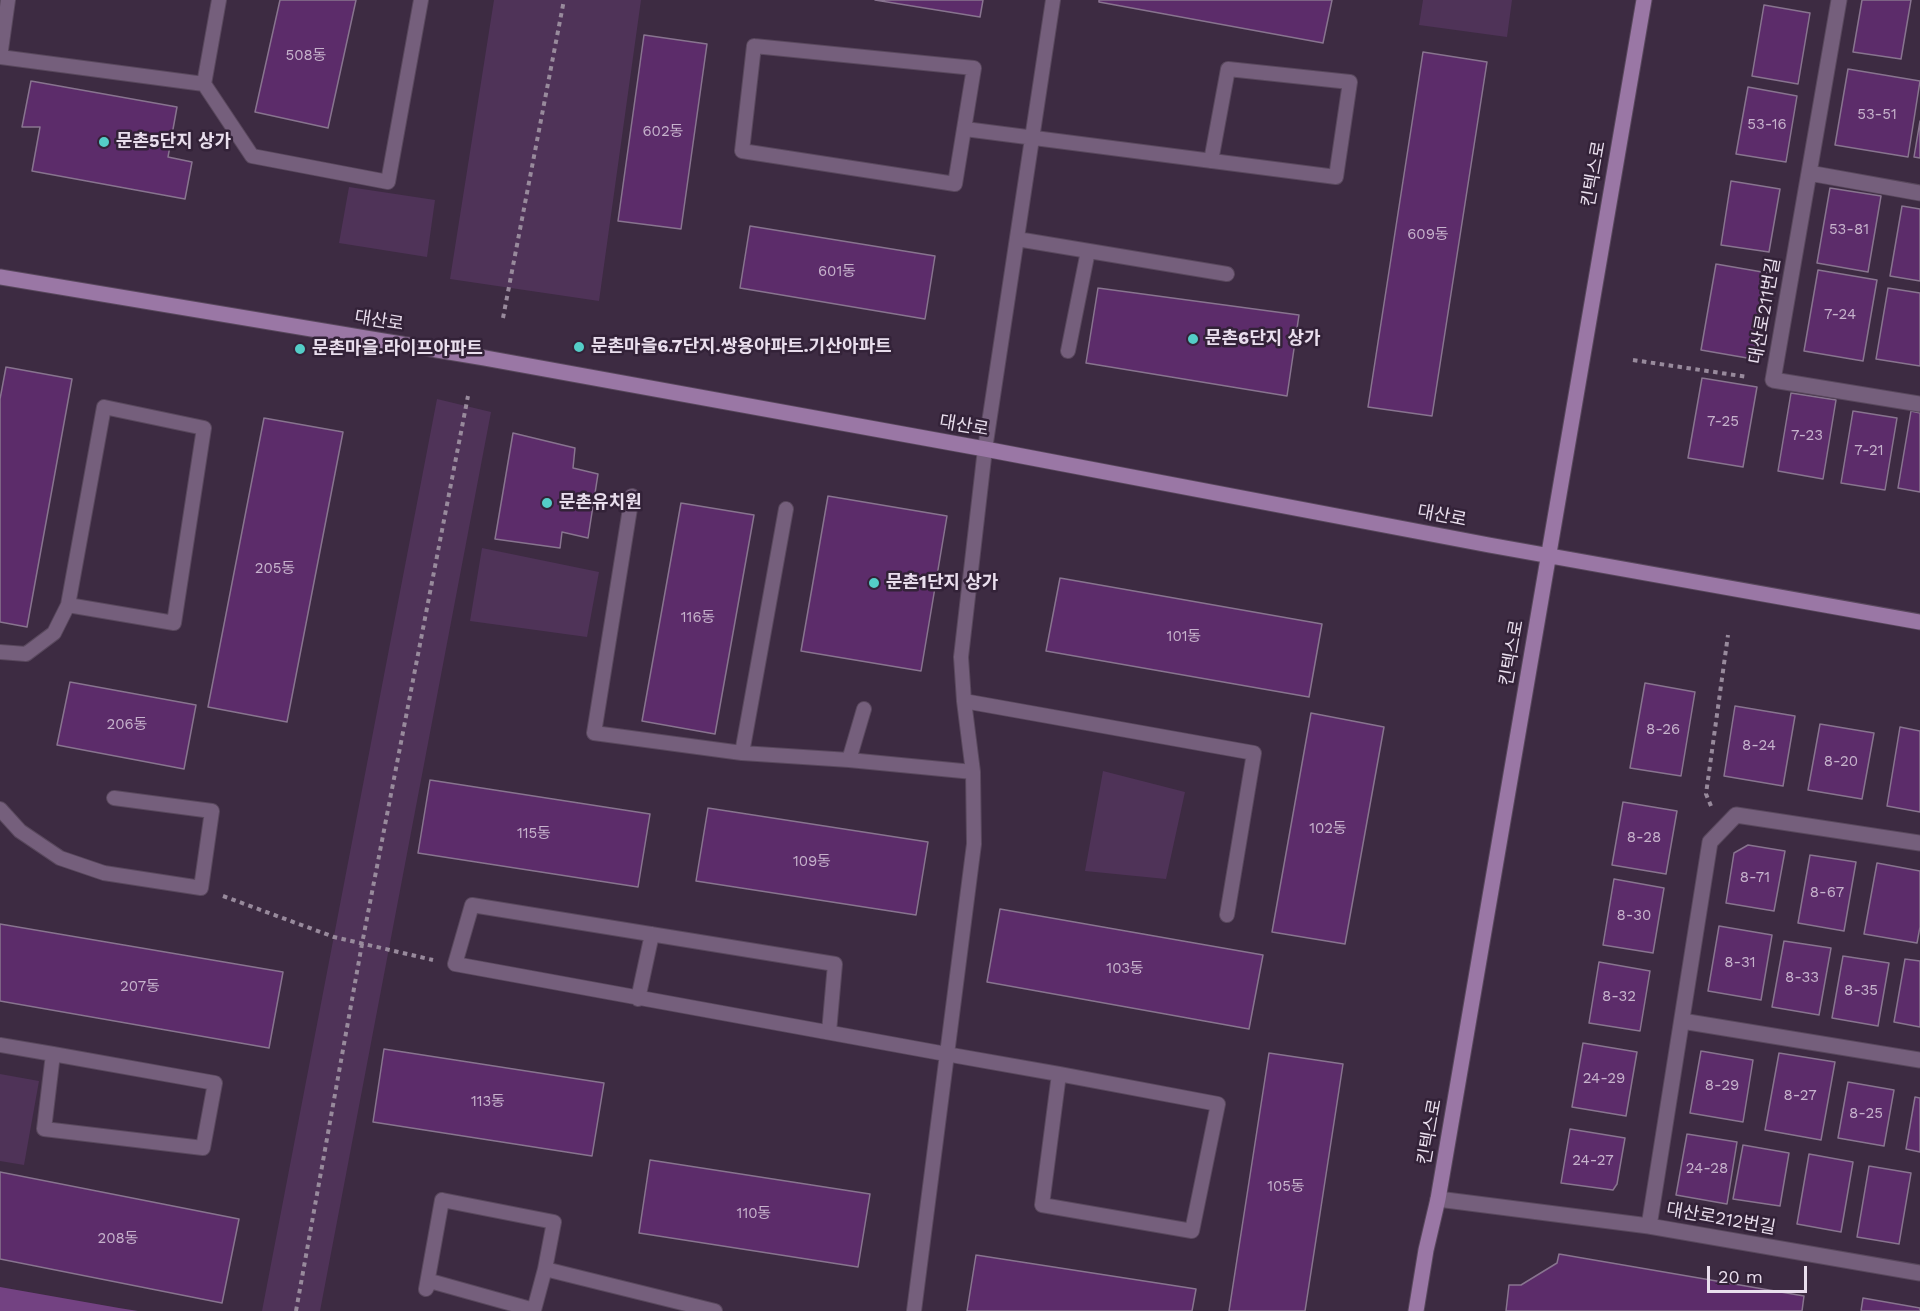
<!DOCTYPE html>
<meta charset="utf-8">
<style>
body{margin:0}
#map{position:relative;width:1920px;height:1311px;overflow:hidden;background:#3d2b42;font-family:"Work Sans",sans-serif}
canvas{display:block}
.scale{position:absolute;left:1707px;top:1266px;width:100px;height:27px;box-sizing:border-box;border:3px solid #e9deed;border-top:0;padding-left:8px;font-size:18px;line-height:21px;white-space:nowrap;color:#e9deed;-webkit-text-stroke:4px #332238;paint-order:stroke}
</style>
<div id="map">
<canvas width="1920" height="1311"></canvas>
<div class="scale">20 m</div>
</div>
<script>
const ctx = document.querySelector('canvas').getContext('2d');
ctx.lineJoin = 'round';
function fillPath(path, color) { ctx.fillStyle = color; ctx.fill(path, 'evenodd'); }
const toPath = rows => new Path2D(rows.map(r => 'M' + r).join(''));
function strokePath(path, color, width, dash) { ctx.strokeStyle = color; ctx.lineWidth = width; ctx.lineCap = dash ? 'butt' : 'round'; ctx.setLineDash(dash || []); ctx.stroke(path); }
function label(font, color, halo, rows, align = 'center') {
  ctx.font = font + ' "Work Sans","Noto Sans KR",sans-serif'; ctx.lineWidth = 5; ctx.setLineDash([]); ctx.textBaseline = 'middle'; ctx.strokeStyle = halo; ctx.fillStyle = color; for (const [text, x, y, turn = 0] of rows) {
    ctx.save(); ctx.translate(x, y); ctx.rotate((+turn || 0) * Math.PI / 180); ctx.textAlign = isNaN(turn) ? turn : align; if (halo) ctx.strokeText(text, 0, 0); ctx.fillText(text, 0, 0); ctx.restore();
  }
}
const green = toPath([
 [494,0,641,0,599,301,450,279],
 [1423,0,1512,0,1507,37,1419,25],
 [349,187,435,200,427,257,339,243],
 [437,399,491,412,320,1311,262,1311],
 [482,548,599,572,587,637,470,621],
 [1103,771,1185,792,1166,879,1085,871],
 [0,1074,39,1081,24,1165,0,1161]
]);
const forest = toPath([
 [0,1287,119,1308,138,1311,0,1311]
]);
const building = toPath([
 [280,0,356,0,328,128,255,112,280,0],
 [875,0,983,0,980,17,875,0],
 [1099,0,1332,0,1323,43,1099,2,1099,0],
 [1862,0,1911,0,1901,59,1853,52,1862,0],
 [1764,5,1810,13,1798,84,1752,76,1764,5],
 [644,35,707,44,681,229,618,221,644,35],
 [1423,52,1487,62,1432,416,1368,407,1423,52],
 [1848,69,1920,81,1908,157,1835,145,1848,69],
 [31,81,177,107,168,157,192,162,185,199,32,171,40,127,22,127,31,81],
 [1748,87,1797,96,1786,162,1736,154,1748,87],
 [1920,121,1920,158,1914,157,1920,121],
 [1731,181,1780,189,1769,252,1721,245,1731,181],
 [1830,188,1881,196,1868,272,1817,263,1830,188],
 [1902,206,1920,209,1920,281,1890,276,1902,206],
 [750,226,935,256,925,319,740,288,750,226],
 [1716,264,1768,273,1753,359,1701,350,1716,264],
 [1818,270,1877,280,1863,361,1804,351,1818,270],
 [1098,288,1299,315,1287,396,1086,363,1098,288],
 [1888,288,1920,293,1920,366,1876,359,1888,288],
 [6,367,72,379,27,627,0,622,0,399,6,367],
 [1702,378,1757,387,1743,467,1688,458,1702,378],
 [1791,393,1836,400,1823,479,1778,471,1791,393],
 [1853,411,1897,418,1885,490,1841,483,1853,411],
 [1911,411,1920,413,1920,492,1898,488,1911,411],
 [264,418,343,432,287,722,208,707,264,418],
 [513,433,575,448,573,468,598,474,588,538,562,532,560,548,495,539,513,433],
 [828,496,947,516,921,671,801,651,828,496],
 [681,503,754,515,715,734,642,721,681,503],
 [1060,578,1322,624,1309,697,1046,651,1060,578],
 [70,682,196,705,184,769,57,745,70,682],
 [1645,683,1695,692,1681,776,1630,768,1645,683],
 [1735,706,1795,716,1783,786,1724,776,1735,706],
 [1311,713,1384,727,1345,944,1272,932,1311,713],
 [1820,724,1874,733,1862,799,1808,790,1820,724],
 [1900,727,1920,731,1920,812,1887,806,1900,727],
 [430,780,650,814,638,887,418,853,430,780],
 [1623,802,1677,811,1666,874,1612,865,1623,802],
 [708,808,928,842,916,915,696,881,708,808],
 [1748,845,1785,851,1774,911,1726,903,1734,853,1748,845],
 [1810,855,1856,862,1844,931,1798,923,1810,855],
 [1877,863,1920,871,1920,927,1917,943,1864,934,1877,863],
 [1614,879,1664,888,1653,953,1603,945,1614,879],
 [1000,909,1263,955,1249,1029,987,982,1000,909],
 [0,924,283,972,269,1048,0,1001,0,924],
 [1719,926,1772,935,1761,1000,1708,991,1719,926],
 [1784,941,1831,948,1819,1015,1772,1007,1784,941],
 [1843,956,1889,963,1878,1026,1832,1018,1843,956],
 [1905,959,1920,961,1920,1027,1894,1022,1905,959],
 [1599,962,1650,971,1640,1031,1589,1023,1599,962],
 [1583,1043,1637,1052,1626,1116,1572,1107,1583,1043],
 [384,1049,604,1083,592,1156,373,1122,384,1049],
 [1701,1051,1753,1060,1743,1122,1690,1113,1701,1051],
 [1269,1053,1343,1064,1305,1311,1229,1311,1269,1053],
 [1779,1053,1835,1062,1821,1140,1765,1130,1779,1053],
 [1848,1082,1894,1090,1884,1146,1838,1138,1848,1082],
 [1915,1097,1920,1098,1920,1152,1906,1149,1915,1097],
 [1570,1129,1625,1138,1617,1184,1613,1190,1561,1183,1570,1129],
 [1687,1134,1737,1142,1727,1204,1676,1195,1687,1134],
 [1743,1145,1789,1153,1780,1206,1733,1199,1743,1145],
 [1809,1154,1853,1162,1841,1232,1797,1224,1809,1154],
 [650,1160,870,1194,858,1267,639,1233,650,1160],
 [1869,1166,1911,1173,1899,1244,1857,1237,1869,1166],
 [0,1172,239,1219,222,1303,0,1259,0,1172],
 [1559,1254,1804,1296,1802,1311,1506,1311,1509,1285,1521,1285,1557,1263,1559,1254],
 [976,1255,1196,1289,1192,1311,967,1311,976,1255],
 [1863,1298,1920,1308,1920,1311,1861,1311,1863,1298]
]);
const path = toPath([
 [503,318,564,0],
 [1633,360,1748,377],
 [1711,806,1706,794,1728,635],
 [223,896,334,937,433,960],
 [296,1311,362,944,468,396]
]);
const service = toPath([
 [754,46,974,68,955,184,742,151,754,46],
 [0,57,204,84,252,156,388,182,421,0],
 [0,57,8,0],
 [204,84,219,0],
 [965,129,1336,177,1350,82,1228,69,1211,161],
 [1017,239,1227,274],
 [1068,351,1088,251],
 [632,496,594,733,742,753],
 [786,509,742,753,849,760,973,772],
 [0,652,26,654,54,633,68,605,104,407,204,428,174,623,68,605],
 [964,701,1254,753,1227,915],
 [849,760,864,709],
 [0,809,20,831,60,858,104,873,201,888,212,811,114,798],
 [638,999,652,934],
 [829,1032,835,964,472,905,455,964,946,1054,1059,1074,1218,1104,1192,1231,1042,1205,1059,1074],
 [0,1045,53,1054,215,1083,203,1148,44,1129,53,1054],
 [442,1200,554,1222,545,1269,534,1310,430,1281,426,1289,442,1200],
 [545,1269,715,1311],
 [914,1311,974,844,973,772,964,701,961,657,985,449,1053,0]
]);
const minor = toPath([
 [1839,0,1773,380,1920,404],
 [1809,173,1920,193],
 [1682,1021,1920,1060],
 [1438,1199,1649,1226,1920,1273],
 [1649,1226,1710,842,1736,815,1920,843]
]);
const secondary = toPath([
 [0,277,485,358,985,449,1489,545,1920,622],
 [1416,1311,1426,1250,1438,1199,1644,0]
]);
const markers = [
 [104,142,6,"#54cdc7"],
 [1193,339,6,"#54cdc7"],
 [579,347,6,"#54cdc7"],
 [300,349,6,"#54cdc7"],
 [547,503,6,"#54cdc7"],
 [874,583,6,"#54cdc7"]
];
const numberNames = [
 ["508동",306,56],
 ["53-51",1877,115],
 ["53-16",1767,125],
 ["602동",663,132],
 ["53-81",1849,230],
 ["609동",1428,235],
 ["601동",837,272],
 ["7-24",1840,315],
 ["7-25",1723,422],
 ["7-23",1807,436],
 ["7-21",1869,451],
 ["205동",275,569],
 ["116동",698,618],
 ["101동",1184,637],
 ["206동",127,725],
 ["8-26",1663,730],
 ["8-24",1759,746],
 ["8-20",1841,762],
 ["102동",1328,829],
 ["115동",534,834],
 ["8-28",1644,838],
 ["109동",812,862],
 ["8-71",1755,878],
 ["8-67",1827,893],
 ["8-30",1634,916],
 ["8-31",1740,963],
 ["103동",1125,969],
 ["8-33",1802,978],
 ["207동",140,987],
 ["8-35",1861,991],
 ["8-32",1619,997],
 ["24-29",1604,1079],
 ["8-29",1722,1086],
 ["8-27",1800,1096],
 ["113동",488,1102],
 ["8-25",1866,1114],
 ["24-27",1593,1161],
 ["24-28",1707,1169],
 ["105동",1286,1187],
 ["110동",754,1214],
 ["208동",118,1239]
];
const poiNames = [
 ["문촌5단지 상가",116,142],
 ["문촌6단지 상가",1205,339],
 ["문촌마을6.7단지.쌍용아파트.기산아파트",591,347],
 ["문촌마을.라이프아파트",312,349],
 ["문촌유치원",559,503],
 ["문촌1단지 상가",886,583]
];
const streetNames = [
 ["킨텍스로",1594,174,-80],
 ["대산로211번길",1765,311,-80],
 ["대산로",379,321,9],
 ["대산로",964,426,10],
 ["대산로",1442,516,11],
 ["킨텍스로",1512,653,-80],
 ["킨텍스로",1430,1132,-80],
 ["대산로212번길",1721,1219,10]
];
fillPath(green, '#4f3358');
fillPath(forest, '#734282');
fillPath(building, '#5c2c6a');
strokePath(building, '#88748f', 1.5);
strokePath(service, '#59485d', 16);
strokePath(minor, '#59485d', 17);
strokePath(secondary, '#59485d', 17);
strokePath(path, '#988a9c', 4, [4.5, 4.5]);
strokePath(service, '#755f7c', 14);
strokePath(minor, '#755f7c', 15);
strokePath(secondary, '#9a77a5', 15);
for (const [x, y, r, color] of markers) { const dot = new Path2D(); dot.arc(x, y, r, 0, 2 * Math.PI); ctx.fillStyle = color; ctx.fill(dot); strokePath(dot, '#332238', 2); }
label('15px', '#c6b2cc', null, numberNames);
label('bold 18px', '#e9deed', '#332238', poiNames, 'left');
label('18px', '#e9deed', '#332238', streetNames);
</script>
